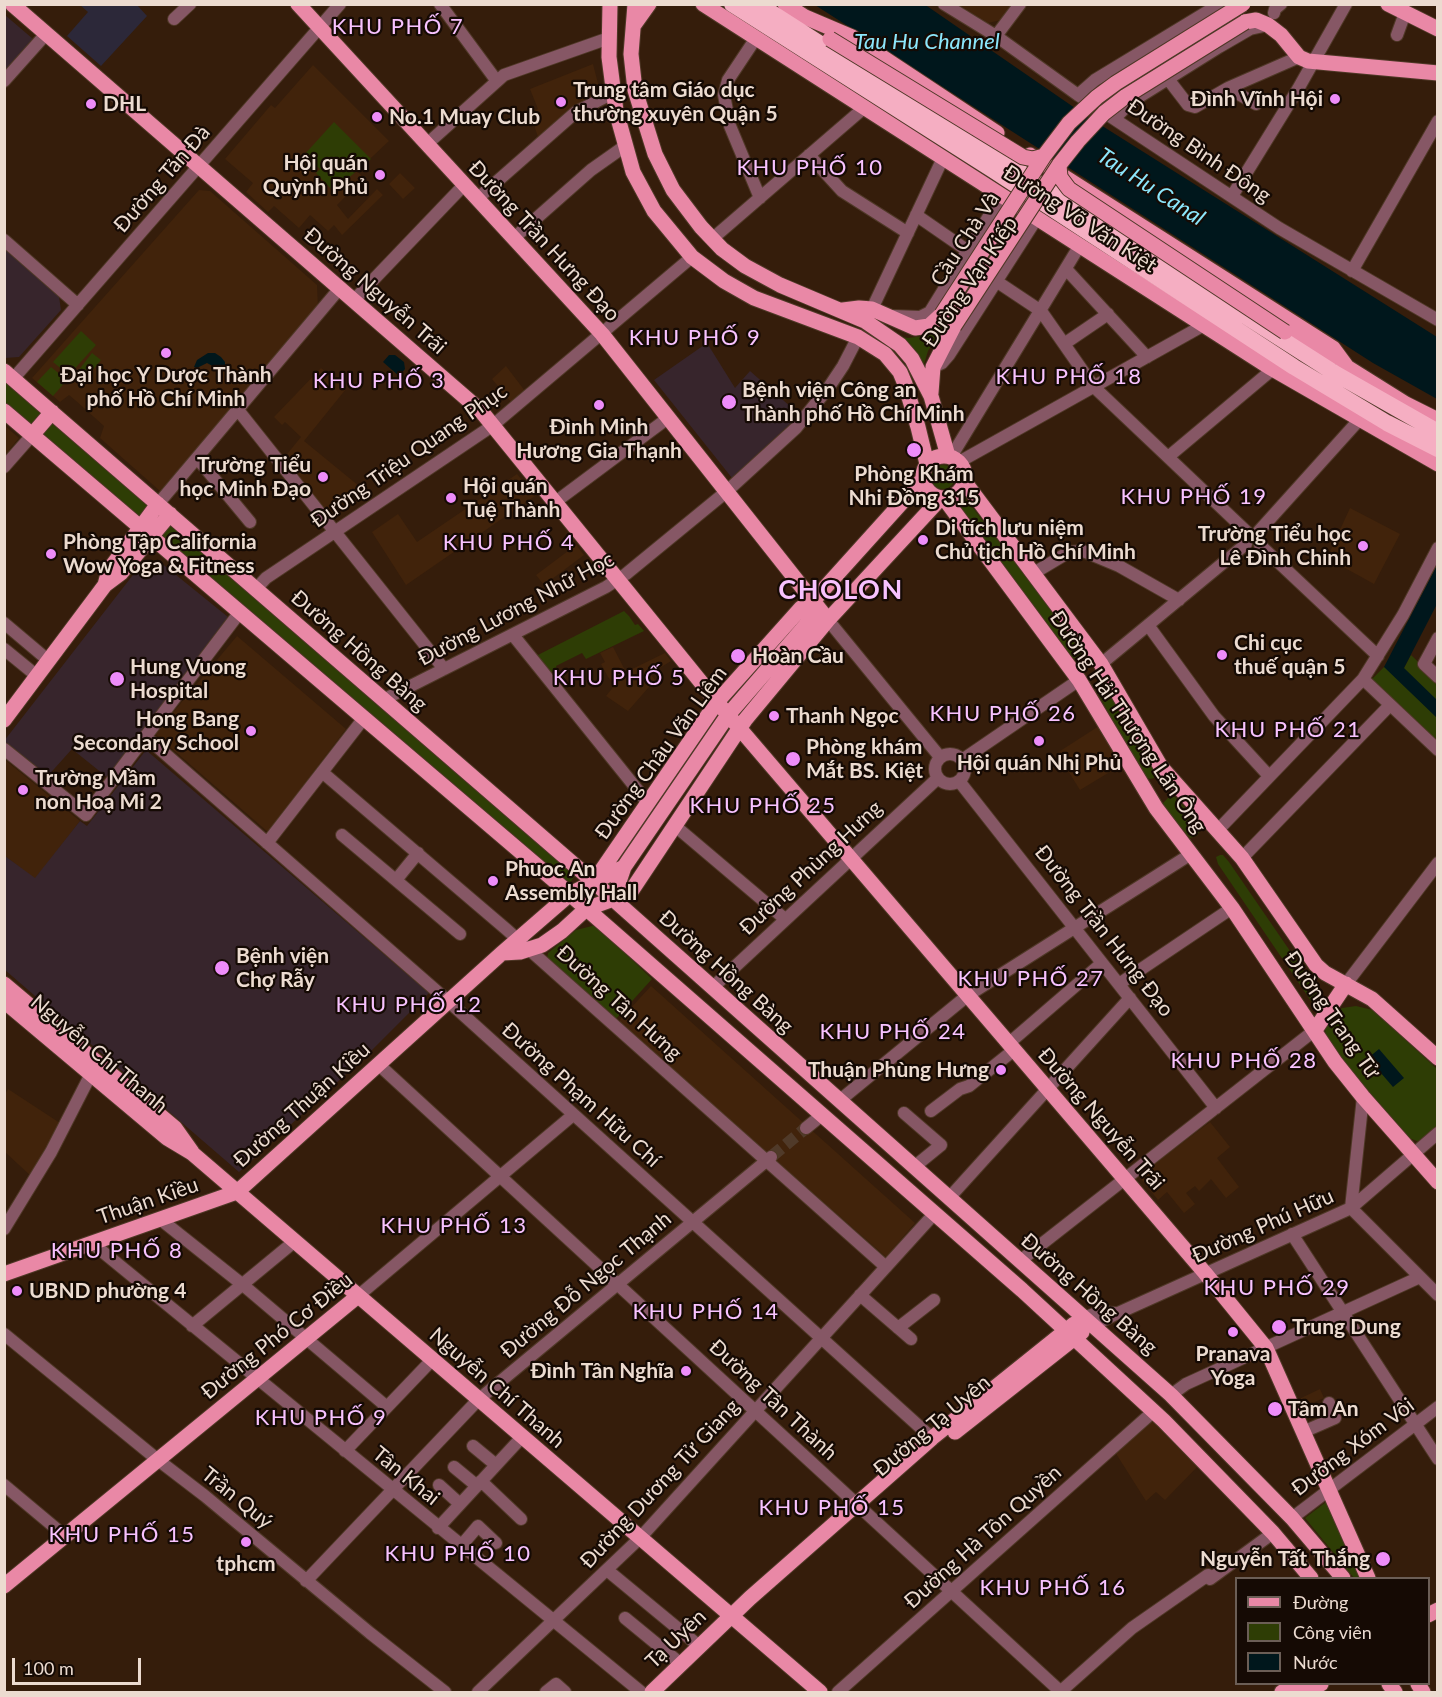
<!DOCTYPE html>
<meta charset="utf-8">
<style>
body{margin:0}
#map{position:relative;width:1442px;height:1697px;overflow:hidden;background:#351d0b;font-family:Lato,sans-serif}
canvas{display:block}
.frame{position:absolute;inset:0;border:6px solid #ecdbd0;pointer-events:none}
.legend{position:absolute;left:1235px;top:1577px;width:195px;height:108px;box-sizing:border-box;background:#150a04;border:2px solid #6b5e56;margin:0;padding:8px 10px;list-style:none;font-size:18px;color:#ecdbd0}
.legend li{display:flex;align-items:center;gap:12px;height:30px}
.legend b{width:30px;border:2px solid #6b5e56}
.scale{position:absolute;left:12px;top:1658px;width:129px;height:27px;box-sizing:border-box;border:3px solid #ecdbd0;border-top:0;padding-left:8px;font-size:18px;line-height:21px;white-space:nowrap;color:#ecdbd0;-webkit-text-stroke:4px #150a04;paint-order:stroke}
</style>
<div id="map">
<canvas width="1442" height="1697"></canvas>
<div class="frame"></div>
<ul class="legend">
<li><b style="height:8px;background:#e988a6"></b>Đường</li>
<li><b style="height:16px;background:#2e3d05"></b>Công viên</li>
<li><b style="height:16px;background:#00171c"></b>Nước</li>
</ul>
<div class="scale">100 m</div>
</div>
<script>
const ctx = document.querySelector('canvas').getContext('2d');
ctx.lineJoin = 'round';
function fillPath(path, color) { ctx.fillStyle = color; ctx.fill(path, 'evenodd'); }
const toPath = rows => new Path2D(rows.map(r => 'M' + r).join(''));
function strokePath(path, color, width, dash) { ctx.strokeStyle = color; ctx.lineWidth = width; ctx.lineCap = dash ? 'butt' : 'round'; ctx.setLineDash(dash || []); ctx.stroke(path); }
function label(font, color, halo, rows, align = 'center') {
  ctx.font = font + ' Lato,sans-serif'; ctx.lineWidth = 4.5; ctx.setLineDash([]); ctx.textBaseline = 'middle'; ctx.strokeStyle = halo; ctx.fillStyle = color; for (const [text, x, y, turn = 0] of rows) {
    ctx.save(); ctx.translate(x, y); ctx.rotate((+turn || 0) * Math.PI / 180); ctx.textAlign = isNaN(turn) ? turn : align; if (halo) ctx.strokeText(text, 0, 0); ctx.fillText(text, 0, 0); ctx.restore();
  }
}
const built = toPath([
 [959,5,1012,5,1001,20,988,23],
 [593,64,601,95,539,140,530,113,538,109,530,89],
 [313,65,389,141,357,171,364,178,337,205,348,219,377,189,383,195,342,235,334,225,328,231,310,215,299,228,274,206,268,212,246,192,253,183,225,159,271,105,275,108],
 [400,173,415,188,403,199,389,184],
 [199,190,210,191,317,285,318,308,160,491,100,438,104,426,75,400,69,395,60,402,32,378],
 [506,366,525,391,511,402,492,379],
 [321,368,346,389,304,441,359,486,342,497,344,501,326,513,283,459,301,437,285,422,282,425,274,417],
 [5,426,19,438,5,455],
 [517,474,535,496,406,585,372,532,398,514,417,542],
 [1350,508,1400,534,1374,584,1327,558],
 [576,545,584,555,544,585,536,575],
 [237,636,346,729,268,832,155,734],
 [613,647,626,672,665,653,671,661,650,674,655,680,628,711,606,696,615,685,608,677,601,664,605,662,600,653],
 [1099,726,1123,764,1080,790,1057,753],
 [4,759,80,821,35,879,5,856],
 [651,986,915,1223,886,1257,618,1022],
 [8,1089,63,1125,32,1177,5,1152,4,1096],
 [1210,1122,1230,1147,1217,1158,1239,1187,1226,1198,1211,1179,1199,1191,1195,1186,1186,1193,1195,1204,1184,1213,1167,1192,1158,1200,1142,1180,1142,1173],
 [1320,1389,1324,1398,1303,1407,1299,1399],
 [1150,1417,1198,1466,1165,1500,1156,1492,1146,1501,1115,1452]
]);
const industrial = toPath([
 [80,5,137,5,147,16,101,66,67,36,88,12]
]);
const medical = toPath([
 [5,15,33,39,5,72],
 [4,243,58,290,61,310,19,357,5,358],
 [707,343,735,388,750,371,800,415,732,478,654,380],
 [143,562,160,562,228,617,108,778,72,749,46,778,5,744,4,741],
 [146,750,429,993,369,1053,239,1172,5,970,5,856,35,878,80,821,87,826]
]);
const green = toPath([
 [334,122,371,159,333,191,316,173,320,169,304,155],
 [948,320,928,351,922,371,897,336,908,338,923,336,937,330],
 [81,331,96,345,69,375,53,362],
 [92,353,101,360,86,378,78,371],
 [51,367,67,380,53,396,37,382],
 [4,378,152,504,140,519,5,403],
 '931 477a12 12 0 1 1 24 0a12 12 0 1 1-24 0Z',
 [963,495,1082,650,1083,655,1080,659,1071,658,958,505,959,496],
 [170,523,577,874,567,886,160,535],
 [624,611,629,616,635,625,638,624,644,631,586,659,582,653,556,666,557,669,548,674,534,657],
 [1411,655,1437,680,1437,742,1371,680,1384,667,1404,668],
 [1099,682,1106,684,1155,770,1154,778,1150,779,1144,776,1097,692,1096,687],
 [1170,796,1175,797,1201,825,1201,829,1197,836,1190,838,1164,807,1163,803],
 [1220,855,1223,855,1229,862,1323,999,1324,1003,1321,1007,1315,1007,1218,864,1216,857],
 [596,925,652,979,615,1020,547,959,548,953,576,930],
 [1356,1006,1373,1010,1437,1069,1437,1127,1422,1140,1417,1141,1406,1137,1400,1132,1326,1039,1325,1027,1332,1015,1342,1008],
 [1326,1502,1363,1578,1354,1578,1305,1518]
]);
const water = toPath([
 [924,4,1088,117,1437,337,1437,399,1373,363,815,5],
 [208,353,215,353,221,357,225,362,225,366,218,369,207,363,197,368,194,367,197,360],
 [389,355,395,355,404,362,405,369,399,376,383,362],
 [1437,565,1437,604,1404,668,1437,700,1437,718,1384,667],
 [1379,1049,1404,1078,1393,1087,1368,1058]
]);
const minorTunnel = toPath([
 [772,1156,806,1128]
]);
const minor = toPath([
 [440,4,496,80],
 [944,4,996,36,1078,95,1279,228,1438,320],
 [1274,13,1275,9,1281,4],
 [174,19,190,4],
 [1397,35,1405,13],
 [996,36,1020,4],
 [756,38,728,80,724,95,730,126,760,198],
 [1168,79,1188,105,1195,107,1228,88,1299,57],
 [4,81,46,34],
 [1228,88,1256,104],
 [1078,95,1095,80,1220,4],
 [1115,118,1131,102,1219,47,1250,29,1268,25],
 [427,144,504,75,609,38],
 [809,155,842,191,908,233],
 [1232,196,1298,89,1346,4],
 [477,199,576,112,613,93],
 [916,215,968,251],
 [514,238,591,170,625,146],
 [712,239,865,107],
 [4,240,78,305],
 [1066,269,1147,357],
 [1352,271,1438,121],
 [996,281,1041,311,1094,387,1247,532],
 [354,300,464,185],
 [872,309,943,158],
 [893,316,920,317,930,312,1002,195],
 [1064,344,1108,314],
 [933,367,942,363,949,355,1037,218],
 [13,379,340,4],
 [238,410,444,669],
 [951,457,1080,245],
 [1168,457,1273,369],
 [197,458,250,522],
 [959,462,1204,325],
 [4,467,33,434],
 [554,503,668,418],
 [158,504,340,288],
 [1259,531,1359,420],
 [1260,545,1378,656],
 [1034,573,1069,552,1083,551,1119,566,1179,600],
 [256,589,266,578,492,426,692,257],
 [828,620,940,757],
 [4,623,49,661],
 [1148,625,1214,716,1269,776],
 [513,635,648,803],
 [1438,638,1424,664,1438,677],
 [4,649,37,676],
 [1101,664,1246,544],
 [1363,679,1438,750],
 [383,700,606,587,626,574,726,492,796,428,829,387,843,366,858,337],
 [146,737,448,1001,932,1438],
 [4,749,86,815,240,612],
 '935 769a15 15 0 1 1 30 0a15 15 0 1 1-30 0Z',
 [962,760,1079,680],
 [322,772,506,929,886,1267],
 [959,781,1216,1108],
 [674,825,785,919],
 [1218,830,1363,679,1403,615,1438,548],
 [342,835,460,934],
 [267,843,364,718],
 [1242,858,1390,705],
 [396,880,418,853],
 [1119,984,1232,908],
 [1346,984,1438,863],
 [712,988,938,778],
 [1008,1044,1102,963],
 [378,1064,1061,1692],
 [1363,1097,1351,1208,1438,1295],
 [839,1101,967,996,1191,854],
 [931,1111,960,1089,969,1086,1014,1050],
 [904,1113,941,1145,914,1167],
 [806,1128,822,1115],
 [949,1198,1130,998],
 [160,1219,243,1285,387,1407],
 [4,1229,51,1152,91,1074],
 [1292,1234,1438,1459],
 [92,1243,641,1692],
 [1020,1261,1315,1030],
 [860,1295,911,1339],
 [358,1296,573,1115],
 [1083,1318,1100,1312,1115,1313],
 [192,1326,295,1241],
 [1092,1326,1116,1314,1351,1208,1438,1133],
 [898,1328,934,1300],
 [4,1334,158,1460,205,1496,370,1633,445,1692],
 [1171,1395,1186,1384,1420,1277],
 [1303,1432,1335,1418,1329,1403],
 [473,1446,496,1465],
 [345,1451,432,1360],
 [454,1467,477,1486],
 [481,1481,521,1519],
 [4,1485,65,1536],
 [439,1485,460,1504],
 [1292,1518,1438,1407],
 [438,1528,522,1437],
 [461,1546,478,1526,496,1543],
 [607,1570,699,1646],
 [306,1581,478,1400,771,1157],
 [625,1618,681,1664],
 [478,1692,640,1538,934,1214],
 [546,1692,556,1684,565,1692],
 [838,1692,1154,1411],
 [1060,1692,1132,1628,1208,1575,1210,1579,1273,1533]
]);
const major = toPath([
 [12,4,481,411,717,702,1205,1273,1266,1348,1368,1578],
 [298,4,602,334,828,620],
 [610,4,609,57,616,111,633,172,654,211,692,257,724,281,754,298,858,337,885,354,900,372,905,384,918,427,927,464],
 [635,4,631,54,635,90,655,154,673,190,701,227,722,249,745,266,780,285,865,321,900,345,912,359,931,396,948,456],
 [703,4,1269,367,1438,464],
 [785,4,805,17,852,37,997,133],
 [1388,4,1438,29],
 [1245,22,1256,20,1268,25,1281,35,1299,57,1308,61,1438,73],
 [634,25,649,4],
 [1030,155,1333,348,1347,367,1406,404,1438,420],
 [843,310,859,308,872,309,915,328,929,326,942,314],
 [1285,332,1332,358],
 [4,371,594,882,1171,1395,1292,1518,1343,1578],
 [931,393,933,367,954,326],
 [4,411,556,882,1022,1290,1164,1421,1273,1533,1311,1578],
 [33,434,52,412],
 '923 477a21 21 0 1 1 42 0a21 21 0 1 1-42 0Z',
 [964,481,1101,664,1161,767,1242,858,1316,965,1325,973,1372,999,1438,1058],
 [944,498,1079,680,1156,808,1232,908,1335,1062,1363,1097,1438,1182],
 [105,585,109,570,158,504],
 [4,720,105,585,121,573,170,514],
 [595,880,717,702,801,608,813,601,923,479],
 [613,899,624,867,728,715,813,617,813,601],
 [502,953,520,952,542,945,562,931,586,909,630,893,745,720,828,620,941,498],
 [4,984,175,1128,192,1152],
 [4,1001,167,1138,192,1153,820,1692],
 [1315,1030,1346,984],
 [4,1274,237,1192,502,953,570,894,624,867],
 [955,1432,1082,1332],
 [4,1586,358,1296],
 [1428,1615,1438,1610],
 [1389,1684,1395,1692],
 [1418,1684,1423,1692],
 [652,1692,750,1598,932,1438,1074,1324],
 [1282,1692,1297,1684],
 [1306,1692,1321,1684]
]);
const highway = toPath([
 [732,4,993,170,1294,367,1387,423,1438,449],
 [758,4,1336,374,1438,432]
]);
const majorBridge = toPath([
 [830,39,1023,157,1033,159,1044,156],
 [1059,165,1060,177,1069,189,1285,332],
 [942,314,1044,156,1069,123,1097,97,1116,83,1243,4],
 [954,326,1059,165,1078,141,1104,113,1126,96,1245,22]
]);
const markers = [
 [1335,99,6,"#ed8cf9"],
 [561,102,6,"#ed8cf9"],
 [91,104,6,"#ed8cf9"],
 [377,117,6,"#ed8cf9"],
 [380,175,6,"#ed8cf9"],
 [166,353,6,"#ed8cf9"],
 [729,402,8,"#ed8cf9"],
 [599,405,6,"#ed8cf9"],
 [914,450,8,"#ed8cf9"],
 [323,477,6,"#ed8cf9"],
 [451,498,6,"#ed8cf9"],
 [923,540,6,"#ed8cf9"],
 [1363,546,6,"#ed8cf9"],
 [51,554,6,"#ed8cf9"],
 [1222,655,6,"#ed8cf9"],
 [738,656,8,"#ed8cf9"],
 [117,679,8,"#ed8cf9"],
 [774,716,6,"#ed8cf9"],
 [251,731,6,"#ed8cf9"],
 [1039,741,6,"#ed8cf9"],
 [793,759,8,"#ed8cf9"],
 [23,790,6,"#ed8cf9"],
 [493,881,6,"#ed8cf9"],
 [222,968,8,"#ed8cf9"],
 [1001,1070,6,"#ed8cf9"],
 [17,1291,6,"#ed8cf9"],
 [1279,1327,8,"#ed8cf9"],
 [1233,1332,6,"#ed8cf9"],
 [686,1371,6,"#ed8cf9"],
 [1275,1409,8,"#ed8cf9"],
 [246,1542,6,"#ed8cf9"],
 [1383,1559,8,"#ed8cf9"]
];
const poiNames = [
 ["Trung tâm Giáo dục",573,90],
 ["thường xuyên Quận 5",573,114],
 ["Đình Vĩnh Hội",1323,99,"right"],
 ["DHL",103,104],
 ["No.1 Muay Club",389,117],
 ["Hội quán",368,163,"right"],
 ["Quỳnh Phủ",368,187,"right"],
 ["Đại học Y Dược Thành",166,375,"center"],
 ["phố Hồ Chí Minh",166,399,"center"],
 ["Bệnh viện Công an",742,390],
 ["Thành phố Hồ Chí Minh",742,414],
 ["Đình Minh",599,427,"center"],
 ["Hương Gia Thạnh",599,451,"center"],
 ["Trường Tiểu",311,465,"right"],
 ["học Minh Đạo",311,489,"right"],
 ["Phòng Khám",914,474,"center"],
 ["Nhi Đồng 315",914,498,"center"],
 ["Hội quán",463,486],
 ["Tuệ Thành",463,510],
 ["Di tích lưu niệm",935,528],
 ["Chủ tịch Hồ Chí Minh",935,552],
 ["Trường Tiểu học",1351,534,"right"],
 ["Lê Đình Chinh",1351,558,"right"],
 ["Phòng Tập California",63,542],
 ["Wow Yoga & Fitness",63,566],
 ["Chi cục",1234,643],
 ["thuế quận 5",1234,667],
 ["Hoàn Cầu",752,656],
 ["Hung Vuong",130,667],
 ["Hospital",130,691],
 ["Thanh Ngọc",786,716],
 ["Hong Bang",239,719,"right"],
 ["Secondary School",239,743,"right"],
 ["Phòng khám",806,747],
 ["Mắt BS. Kiệt",806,771],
 ["Hội quán Nhị Phủ",1039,763,"center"],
 ["Trường Mầm",35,778],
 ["non Hoạ Mi 2",35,802],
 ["Phuoc An",505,869],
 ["Assembly Hall",505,893],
 ["Bệnh viện",236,956],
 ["Chợ Rẫy",236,980],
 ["Thuận Phùng Hưng",989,1070,"right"],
 ["UBND phường 4",29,1291],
 ["Trung Dung",1292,1327],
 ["Pranava",1233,1354,"center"],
 ["Yoga",1233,1378,"center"],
 ["Đình Tân Nghĩa",674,1371,"right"],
 ["Tâm An",1288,1409],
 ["Nguyễn Tất Thắng",1370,1559,"right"],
 ["tphcm",246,1564,"center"]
];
const streetNames = [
 ["Đường Bình Đông",1199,151,34],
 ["Đường Tản Đà",162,179,-49],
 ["Đường Võ Văn Kiệt",1080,219,33],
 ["Cầu Chà Và",965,239,-57],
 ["Đường Trần Hưng Đạo",544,241,47],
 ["Đường Vạn Kiếp",970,282,-56],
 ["Đường Nguyễn Trãi",375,291,41],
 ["Đường Triệu Quang Phục",409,456,-35],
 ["Đường Lương Nhữ Học",516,609,-28],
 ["Đường Hồng Bàng",359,651,41],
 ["Đường Hải Thượng Lãn Ông",1128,722,56],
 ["Đường Châu Văn Liêm",661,753,-54],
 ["Đường Phùng Hưng",811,868,-43],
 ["Đường Trần Hưng Đạo",1104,931,52],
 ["Đường Hồng Bàng",726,972,42],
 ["Đường Tân Hưng",619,1003,42],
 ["Đường Trang Tử",1332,1015,55],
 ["Nguyễn Chí Thanh",99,1054,40],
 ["Đường Phạm Hữu Chí",581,1095,42],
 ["Đường Thuận Kiều",302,1105,-42],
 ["Đường Nguyễn Trãi",1101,1119,49],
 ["Thuận Kiều",148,1201,-19],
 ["Đường Phú Hữu",1263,1226,-24],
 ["Đường Đỗ Ngọc Thạnh",586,1285,-40],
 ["Đường Hồng Bàng",1089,1294,41],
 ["Đường Phó Cơ Điều",277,1336,-39],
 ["Nguyễn Chí Thanh",497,1388,41],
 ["Đường Tân Thành",773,1400,43],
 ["Đường Tạ Uyên",932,1426,-40],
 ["Đường Xóm Vôi",1353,1447,-37],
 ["Tân Khai",406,1476,39],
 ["Đường Dương Tử Giang",660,1484,-47],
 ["Trần Quý",237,1498,39],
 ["Đường Hà Tôn Quyền",983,1537,-42],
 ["Tạ Uyên",676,1639,-44]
];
const neighbourhoodNames = [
 ["KHU PHỐ 7",398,27],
 ["KHU PHỐ 10",810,168],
 ["KHU PHỐ 9",695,338],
 ["KHU PHỐ 18",1069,377],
 ["KHU PHỐ 3",379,381],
 ["KHU PHỐ 19",1194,497],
 ["KHU PHỐ 4",509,543],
 ["KHU PHỐ 5",619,678],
 ["KHU PHỐ 26",1003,714],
 ["KHU PHỐ 21",1288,730],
 ["KHU PHỐ 25",763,806],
 ["KHU PHỐ 27",1031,979],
 ["KHU PHỐ 12",409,1005],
 ["KHU PHỐ 24",893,1032],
 ["KHU PHỐ 28",1244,1061],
 ["KHU PHỐ 13",454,1226],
 ["KHU PHỐ 8",117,1251],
 ["KHU PHỐ 29",1277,1288],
 ["KHU PHỐ 14",706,1312],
 ["KHU PHỐ 9",321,1418],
 ["KHU PHỐ 15",832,1508],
 ["KHU PHỐ 15",122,1535],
 ["KHU PHỐ 10",458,1554],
 ["KHU PHỐ 16",1053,1588]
];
const waterNames = [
 ["Tau Hu Channel",927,42],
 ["Tau Hu Canal",1151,187,33]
];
const districtNames = [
 ["CHOLON",841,590]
];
fillPath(built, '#41230b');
fillPath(industrial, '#2c2839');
fillPath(medical, '#37252c');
fillPath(green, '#2e3d05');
fillPath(water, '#00171c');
strokePath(minorTunnel, '#503a29', 12, [12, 6]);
strokePath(minor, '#4f3827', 14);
strokePath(major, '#4f3827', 17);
strokePath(highway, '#4f3827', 19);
strokePath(minor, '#865765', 12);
strokePath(major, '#e988a6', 15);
strokePath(highway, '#f5aec2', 16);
strokePath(majorBridge, '#4f3827', 17, []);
strokePath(majorBridge, '#e988a6', 15);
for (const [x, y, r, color] of markers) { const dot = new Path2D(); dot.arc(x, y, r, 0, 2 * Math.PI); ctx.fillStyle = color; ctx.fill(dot); strokePath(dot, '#150a04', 2); }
label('bold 21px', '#ecdbd0', '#150a04', poiNames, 'left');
label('21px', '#ecdbd0', '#150a04', streetNames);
ctx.letterSpacing = '1.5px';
label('22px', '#f8c2ff', '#150a04', neighbourhoodNames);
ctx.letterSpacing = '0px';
label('italic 22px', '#8ce6fb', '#150a04', waterNames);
ctx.letterSpacing = '1.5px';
label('bold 27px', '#f8c2ff', '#150a04', districtNames);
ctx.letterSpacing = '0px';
</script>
